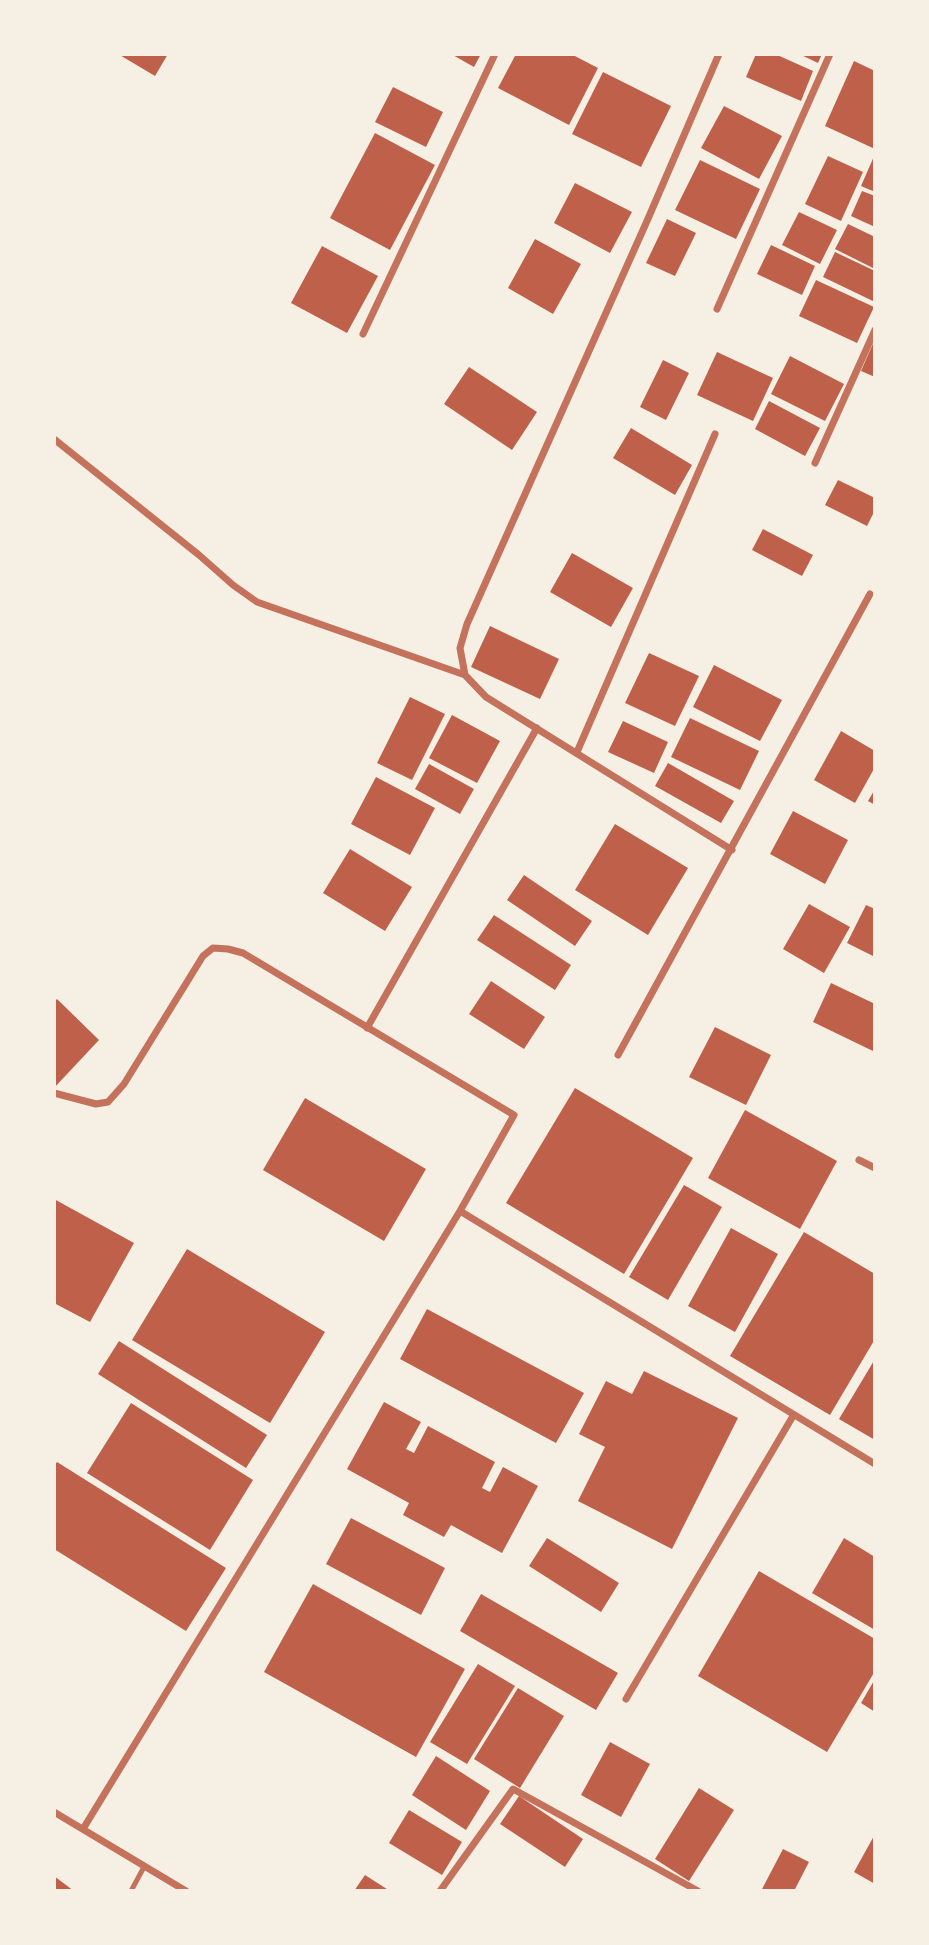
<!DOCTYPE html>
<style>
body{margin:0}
#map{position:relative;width:929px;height:1945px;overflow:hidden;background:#f6efe4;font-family:"IBM Plex Sans",sans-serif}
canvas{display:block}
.frame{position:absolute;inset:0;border:56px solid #f6efe4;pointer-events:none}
</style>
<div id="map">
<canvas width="929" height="1945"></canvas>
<div class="frame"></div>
</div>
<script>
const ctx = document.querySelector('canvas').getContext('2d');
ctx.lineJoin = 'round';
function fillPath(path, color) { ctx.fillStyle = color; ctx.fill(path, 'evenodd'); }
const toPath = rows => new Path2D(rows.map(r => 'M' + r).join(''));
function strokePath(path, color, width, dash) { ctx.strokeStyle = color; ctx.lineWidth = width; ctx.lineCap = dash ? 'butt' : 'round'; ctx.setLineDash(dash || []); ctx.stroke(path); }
const building = toPath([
 [118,54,168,54,155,76],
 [451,54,481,54,474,67],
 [516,54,571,54,598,68,569,125,498,88],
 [756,54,775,54,813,71,801,101,746,77],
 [799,54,822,54,818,63],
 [854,61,875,71,875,149,825,126],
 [603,72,671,106,641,167,572,134],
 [393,87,443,112,426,147,375,122],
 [724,106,782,136,759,179,701,148],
 [375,133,435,165,390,250,330,218],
 [875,154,875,192,861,186],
 [828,156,863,172,841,221,805,204],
 [700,160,760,189,736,239,675,210],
 [575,183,632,212,610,253,554,223],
 [862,191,875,196,875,227,851,216],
 [799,212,837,230,820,264,782,245],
 [667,219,696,233,675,276,646,263],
 [848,224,875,237,875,269,835,249],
 [535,239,581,264,553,314,508,288],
 [771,245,815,266,802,295,757,274],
 [322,246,378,276,347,333,291,303],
 [835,252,875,271,875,302,823,277],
 [816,280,874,307,857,343,799,316],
 [875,339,875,377,861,371],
 [717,352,773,378,753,421,697,395],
 [790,356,844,384,825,421,771,394],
 [663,360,689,373,666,420,640,407],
 [469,367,537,412,512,450,444,404],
 [769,401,820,428,805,456,755,429],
 [631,428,692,465,675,495,613,458],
 [838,480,875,498,875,510,867,526,825,505],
 [763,529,813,555,802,576,752,550],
 [572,553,633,588,611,627,550,592],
 [490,626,559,659,540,699,471,667],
 [649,653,699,676,675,726,625,703],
 [714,665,782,700,760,741,693,707],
 [410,697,445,714,412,780,377,763],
 [452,715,500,741,477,783,429,758],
 [690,718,759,751,740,790,671,757],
 [623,721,668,742,654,773,608,752],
 [841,731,875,751,875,767,855,803,814,780],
 [668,763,734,801,721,823,655,786],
 [429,764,474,789,460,814,415,789],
 [376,777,435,808,410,855,351,824],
 [875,789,875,805,868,801],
 [793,811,848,840,825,884,770,854],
 [615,824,688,868,648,935,575,890],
 [350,849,412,887,385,931,323,893],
 [524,875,592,921,575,946,507,900],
 [809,904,850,927,824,973,783,949],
 [866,905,875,909,875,957,847,943],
 [494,915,571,965,555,990,477,940],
 [491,981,545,1017,524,1049,469,1014],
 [831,983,875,1004,875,1052,813,1022],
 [57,999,99,1040,54,1088,54,1002],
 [715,1027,771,1055,746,1105,689,1077],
 [575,1088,693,1158,624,1274,506,1203],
 [305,1098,426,1169,384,1241,263,1170],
 [745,1110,837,1161,800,1229,708,1178],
 [684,1185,722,1207,668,1300,629,1277],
 [54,1199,134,1243,90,1322,54,1303],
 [731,1228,778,1254,735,1332,688,1306],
 [804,1232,875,1274,875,1339,830,1415,730,1356],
 [187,1249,325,1332,270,1423,132,1340],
 [427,1309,584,1393,556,1443,400,1359],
 [119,1341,267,1435,246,1468,98,1374],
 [875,1359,875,1440,839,1419],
 [644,1371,738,1418,672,1549,578,1501,605,1447,579,1434,606,1381,632,1394],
 [384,1402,421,1422,406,1449,414,1453,428,1426,495,1462,482,1488,490,1492,503,1467,538,1486,502,1553,451,1525,444,1537,403,1515,409,1503,347,1469],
 [131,1403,253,1480,210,1550,87,1473],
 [57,1462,226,1568,186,1631,54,1549,54,1466],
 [351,1518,445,1568,421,1615,326,1564],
 [547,1538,619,1583,601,1612,529,1566],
 [844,1538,875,1557,875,1630,812,1593],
 [759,1571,875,1639,875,1671,827,1752,698,1676],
 [313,1584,465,1669,416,1757,264,1672],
 [481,1594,618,1673,596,1710,460,1631],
 [478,1664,515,1686,467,1764,430,1742],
 [875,1679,875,1712,861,1703],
 [518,1688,564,1716,520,1788,474,1759],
 [610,1742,650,1764,621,1817,581,1795],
 [436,1756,490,1791,466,1830,412,1795],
 [699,1788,734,1810,689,1881,655,1859],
 [519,1796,583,1839,565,1867,500,1824],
 [409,1810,462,1842,442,1875,389,1843],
 [875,1834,875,1884,854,1872],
 [783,1849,809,1862,794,1891,761,1891],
 [365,1875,390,1891,354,1891],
 [54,1876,74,1891,54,1891]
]);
const service = toPath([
 [131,1891,144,1867]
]);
const minor = toPath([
 [719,54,647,221,467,624,460,648,465,675,486,697,732,850],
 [717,309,830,54],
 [363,334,495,54],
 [54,439,199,555,233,585,257,602,465,675],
 [815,463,875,330],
 [577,752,715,434],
 [367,1028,537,728],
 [618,1055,870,594],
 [54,1093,96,1104,108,1102,124,1084,203,956,213,948,228,949,243,953,514,1115,460,1211,83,1829],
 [859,1160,875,1168],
 [460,1211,875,1464],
 [626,1699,793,1416],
 [54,1812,186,1891],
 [440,1891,513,1789,698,1891]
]);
fillPath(building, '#bf614a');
strokePath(service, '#c5725c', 5);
strokePath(minor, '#c5725c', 7);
</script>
